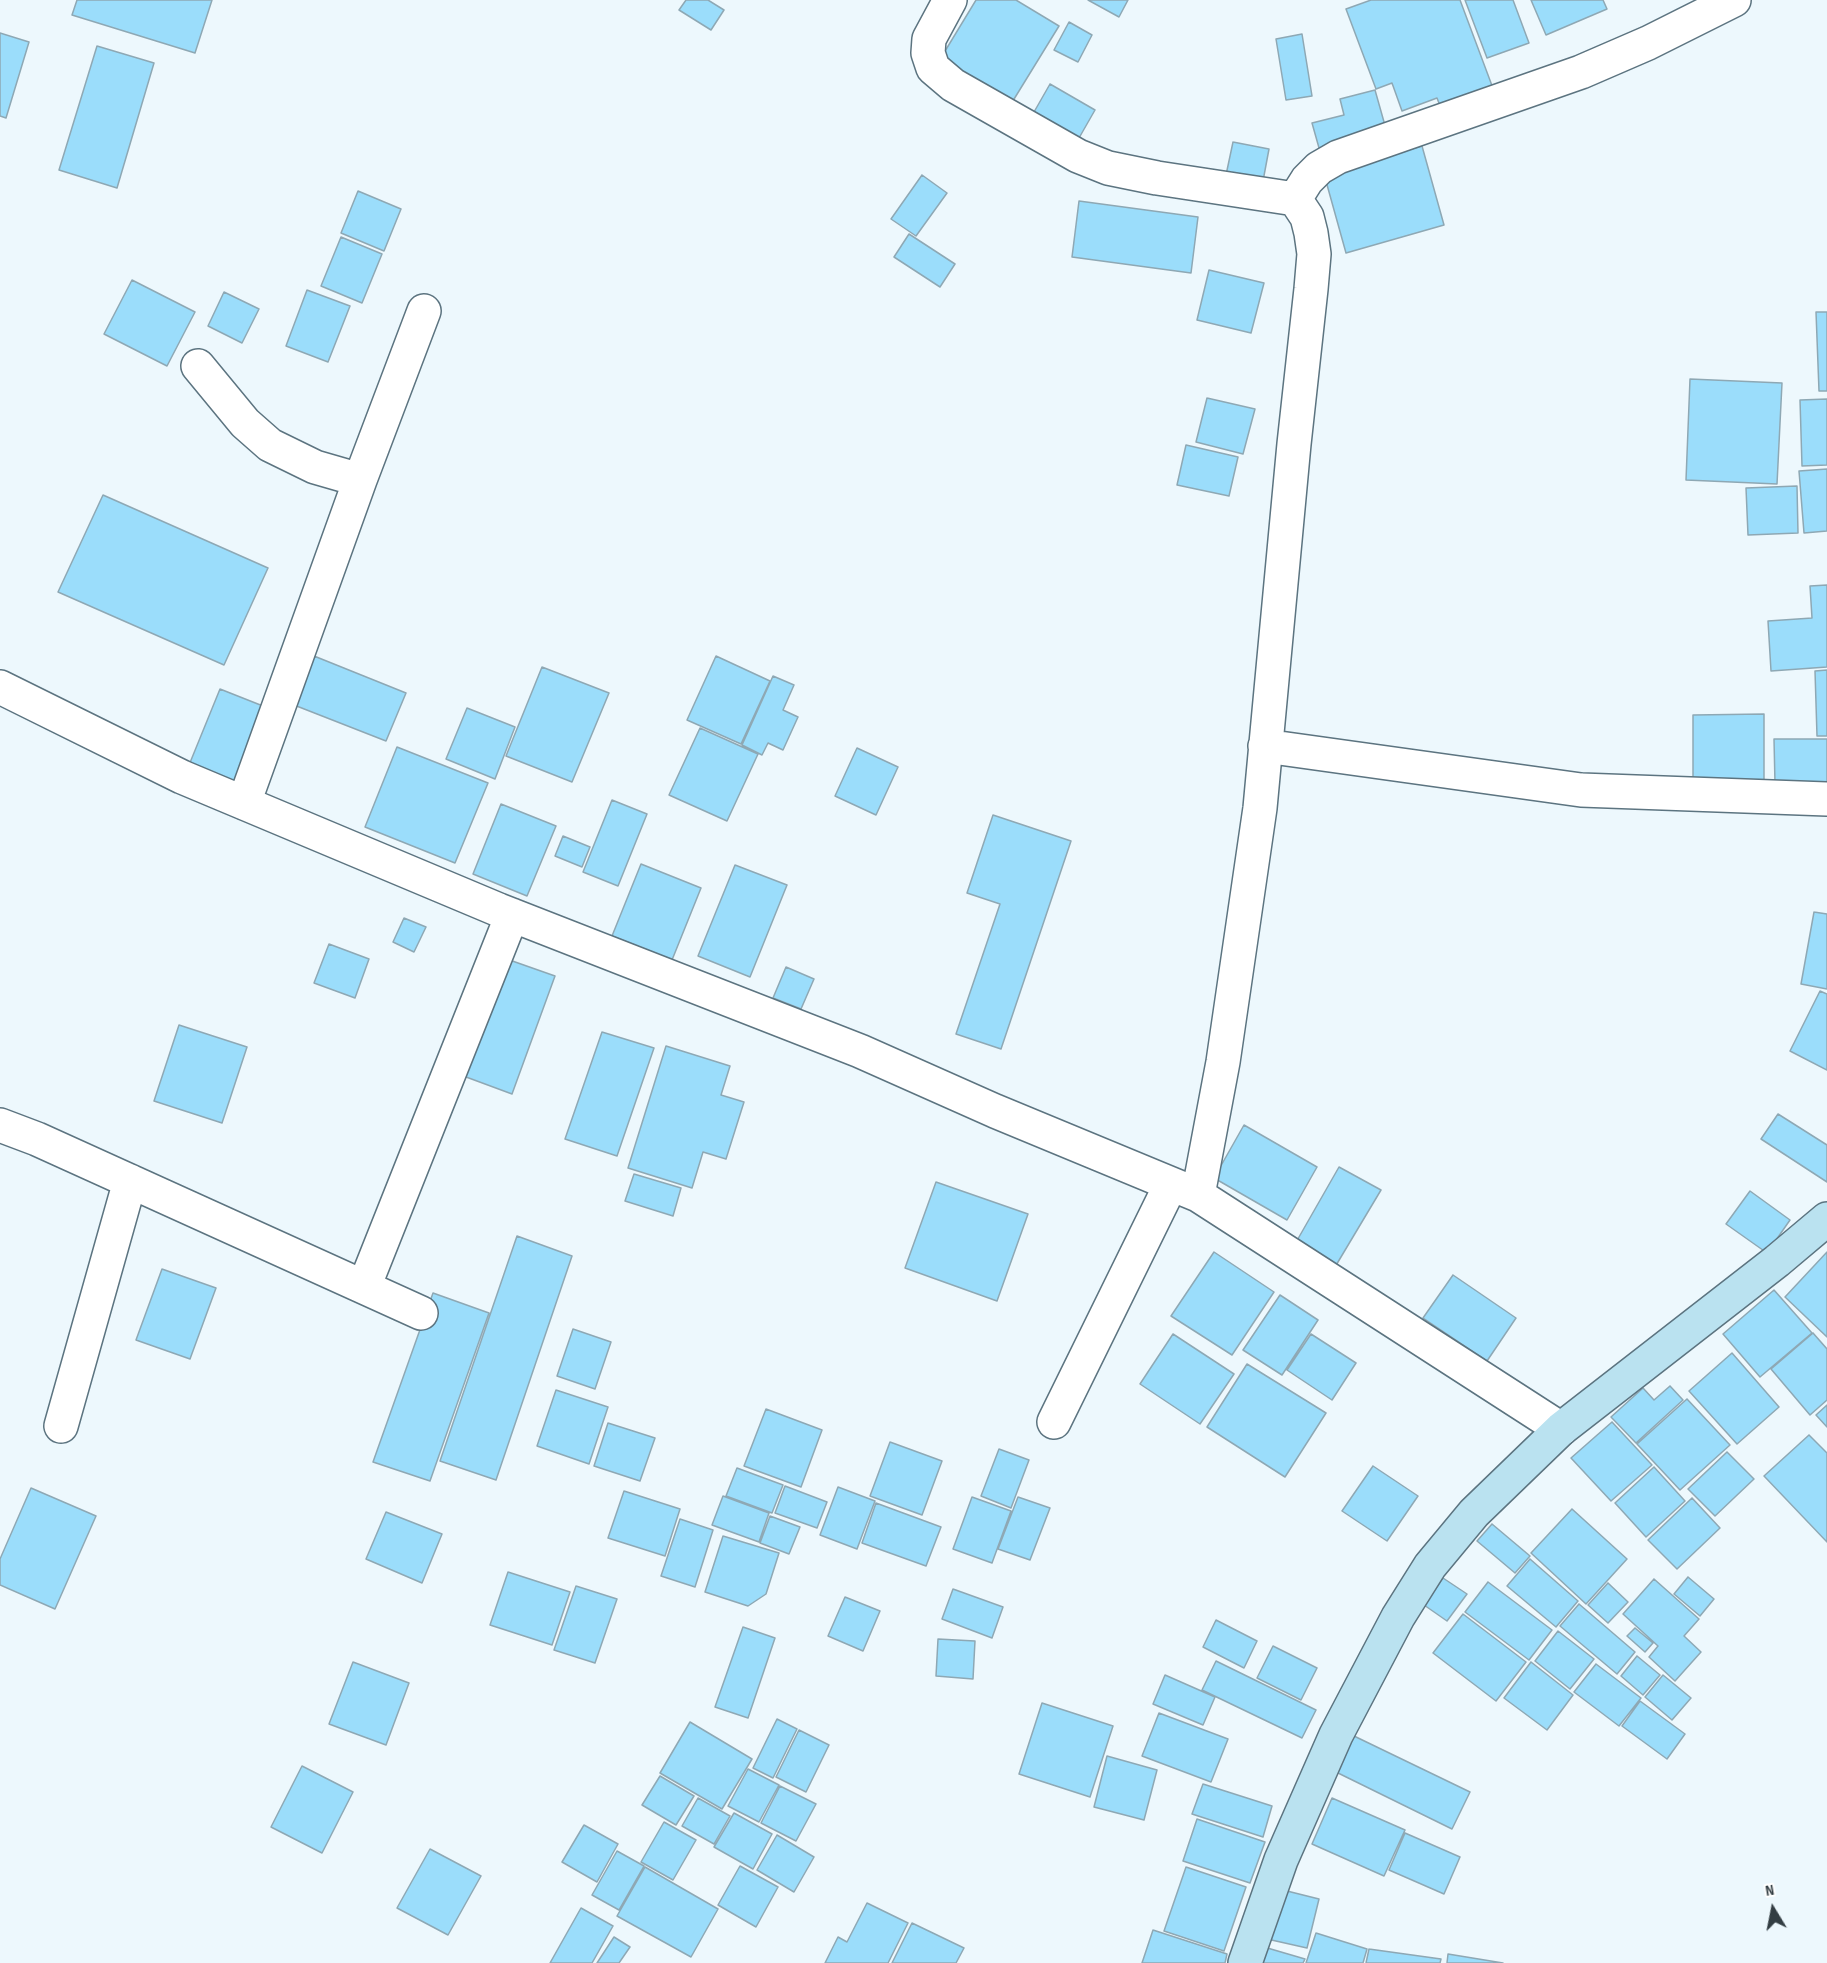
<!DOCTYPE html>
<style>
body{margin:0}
#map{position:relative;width:1827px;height:1963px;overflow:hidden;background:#edf8fd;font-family:"Sofia Sans Condensed",sans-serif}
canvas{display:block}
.north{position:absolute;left:1743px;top:1879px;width:60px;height:60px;-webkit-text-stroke:4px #fff;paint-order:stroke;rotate:350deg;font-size:16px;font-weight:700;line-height:24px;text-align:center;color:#333e43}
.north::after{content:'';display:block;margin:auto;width:21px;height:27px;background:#333e43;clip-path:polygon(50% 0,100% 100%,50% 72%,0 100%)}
</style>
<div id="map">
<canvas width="1827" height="1963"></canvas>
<div class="north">N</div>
</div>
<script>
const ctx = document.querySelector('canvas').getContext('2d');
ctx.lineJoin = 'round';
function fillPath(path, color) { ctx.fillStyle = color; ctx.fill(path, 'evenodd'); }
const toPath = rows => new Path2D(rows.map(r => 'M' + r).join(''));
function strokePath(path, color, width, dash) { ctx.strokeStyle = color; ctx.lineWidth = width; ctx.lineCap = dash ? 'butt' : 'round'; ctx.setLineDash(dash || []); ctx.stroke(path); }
const building = toPath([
 [77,0,212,0,195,53,72,15,77,0],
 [686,0,708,0,724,10,711,30,679,10,686,0],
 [976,0,1016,0,1059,26,1011,104,939,61,976,0],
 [1088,0,1128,0,1119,17,1088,0],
 [1371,0,1460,0,1494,91,1442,111,1437,98,1402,111,1392,83,1376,89,1346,9,1371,0],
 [1465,0,1513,0,1529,43,1487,58,1465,0],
 [1531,0,1603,0,1607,9,1546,35,1531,0],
 [1069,22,1092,35,1078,62,1054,50,1069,22],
 [0,33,29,42,6,118,0,116,0,33],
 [1302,34,1312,96,1286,100,1276,39,1302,34],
 [97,46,154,63,117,188,59,170,97,46],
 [1050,84,1095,110,1079,138,1034,112,1050,84],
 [1375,90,1386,129,1321,155,1312,123,1344,115,1340,99,1375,90],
 [1233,142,1269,149,1263,181,1226,175,1233,142],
 [1422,146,1444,225,1346,253,1324,174,1422,146],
 [922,175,947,193,916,236,891,219,922,175],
 [358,191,401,209,384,251,341,233,358,191],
 [1079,201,1198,217,1191,273,1072,257,1079,201],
 [909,234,955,264,940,287,894,257,909,234],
 [341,237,382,254,362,303,321,286,341,237],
 [1209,270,1264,283,1251,333,1197,320,1209,270],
 [132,280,195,312,167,366,104,334,132,280],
 [307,290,350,306,328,362,286,346,307,290],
 [224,292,259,309,242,343,208,326,224,292],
 [1816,312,1827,312,1827,391,1819,391,1816,312],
 [1690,379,1782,383,1777,484,1686,480,1690,379],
 [1207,398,1255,409,1243,454,1196,442,1207,398],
 [1827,399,1827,465,1802,466,1800,400,1827,399],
 [1186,445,1238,457,1229,496,1177,485,1186,445],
 [1827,469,1827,531,1804,533,1799,471,1827,469],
 [1797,486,1798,533,1748,535,1746,488,1797,486],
 [103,495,268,568,224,665,58,592,103,495],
 [1827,585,1827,667,1771,671,1768,621,1812,618,1810,586,1827,585],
 [314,656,406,693,386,741,294,705,314,656],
 [716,656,770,681,741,744,687,720,716,656],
 [542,667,609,693,572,782,506,756,542,667],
 [1827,670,1827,736,1817,736,1815,671,1827,670],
 [773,676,794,685,783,710,798,717,783,750,768,743,762,755,742,745,773,676],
 [220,689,268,708,235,790,187,770,220,689],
 [467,708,515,727,495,779,446,759,467,708],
 [1764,714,1764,781,1693,782,1693,715,1764,714],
 [700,728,758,754,727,821,669,795,700,728],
 [1774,739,1827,739,1827,783,1775,784,1774,739],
 [397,747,488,783,455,863,365,827,397,747],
 [857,748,898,767,876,815,835,796,857,748],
 [612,800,647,814,618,886,583,872,612,800],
 [501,804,556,826,527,896,473,874,501,804],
 [993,815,1071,841,1001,1049,956,1034,1000,904,967,893,993,815],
 [563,836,590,847,582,867,555,856,563,836],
 [641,864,701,888,672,960,612,936,641,864],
 [735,865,787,885,750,977,698,956,735,865],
 [1814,912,1827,914,1827,989,1801,984,1814,912],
 [404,918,426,927,414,952,393,942,404,918],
 [329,944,369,959,355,998,314,983,329,944],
 [501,957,555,976,512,1094,458,1074,501,957],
 [786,967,814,979,801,1009,773,998,786,967],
 [1820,991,1827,994,1827,1070,1790,1051,1820,991],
 [179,1025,247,1047,222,1123,154,1101,179,1025],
 [602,1032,654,1048,617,1156,565,1139,602,1032],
 [666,1046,730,1066,721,1095,744,1102,726,1159,703,1152,692,1188,628,1168,666,1046],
 [1778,1114,1827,1145,1827,1182,1761,1139,1778,1114],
 [1244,1125,1317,1167,1287,1220,1214,1178,1244,1125],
 [1339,1167,1381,1190,1335,1267,1295,1244,1339,1167],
 [634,1174,681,1188,673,1216,625,1201,634,1174],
 [936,1182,1028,1214,997,1301,905,1268,936,1182],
 [1750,1191,1790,1220,1767,1253,1726,1224,1750,1191],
 [517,1236,572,1256,496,1480,440,1461,517,1236],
 [1214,1252,1274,1292,1232,1355,1171,1316,1214,1252],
 [1827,1252,1827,1337,1785,1297,1827,1252],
 [162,1269,216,1288,190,1359,136,1340,162,1269],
 [1453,1275,1516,1318,1487,1361,1423,1318,1453,1275],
 [1774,1290,1812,1333,1760,1377,1723,1334,1774,1290],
 [433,1293,489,1313,430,1481,373,1462,433,1293],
 [1280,1295,1318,1320,1282,1375,1243,1350,1280,1295],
 [573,1329,611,1342,595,1389,557,1376,573,1329],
 [1813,1333,1827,1349,1827,1400,1810,1415,1771,1369,1813,1333],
 [1173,1334,1234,1374,1200,1424,1140,1384,1173,1334],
 [1311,1334,1356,1363,1332,1400,1287,1370,1311,1334],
 [1732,1353,1779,1407,1737,1444,1689,1391,1732,1353],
 [1247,1364,1326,1413,1285,1477,1207,1427,1247,1364],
 [1670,1386,1683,1400,1636,1443,1611,1417,1643,1388,1654,1400,1670,1386],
 [556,1390,608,1407,589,1464,537,1446,556,1390],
 [1687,1399,1730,1445,1680,1490,1637,1444,1687,1399],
 [1827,1405,1827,1427,1816,1415,1827,1405],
 [766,1409,822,1430,801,1487,744,1466,766,1409],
 [1612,1422,1652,1465,1611,1501,1571,1458,1612,1422],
 [608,1423,655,1438,640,1481,594,1466,608,1423],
 [1809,1435,1827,1453,1827,1542,1764,1476,1809,1435],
 [890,1442,942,1461,922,1515,870,1496,890,1442],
 [999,1449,1029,1460,1011,1508,981,1496,999,1449],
 [1727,1452,1754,1479,1715,1516,1688,1489,1727,1452],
 [1373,1466,1418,1496,1387,1541,1342,1511,1373,1466],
 [1654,1467,1685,1501,1646,1537,1615,1503,1654,1467],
 [737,1468,783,1485,772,1513,726,1496,737,1468],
 [785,1486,827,1502,817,1528,775,1513,785,1486],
 [838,1487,875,1501,857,1549,820,1535,838,1487],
 [31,1488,96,1516,55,1609,0,1585,0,1559,31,1488],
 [624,1491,680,1509,665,1556,608,1538,624,1491],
 [723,1496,769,1513,759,1542,712,1525,723,1496],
 [972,1497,1011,1511,992,1563,953,1549,972,1497],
 [1018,1497,1050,1508,1030,1560,998,1549,1018,1497],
 [1692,1498,1720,1528,1677,1569,1648,1540,1692,1498],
 [876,1503,941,1527,926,1566,862,1543,876,1503],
 [1572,1509,1627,1559,1586,1604,1531,1553,1572,1509],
 [386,1512,442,1534,422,1583,366,1559,386,1512],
 [770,1516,800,1527,789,1554,760,1543,770,1516],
 [680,1519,713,1530,695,1587,661,1576,680,1519],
 [1492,1524,1530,1556,1515,1573,1477,1541,1492,1524],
 [723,1536,779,1553,766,1594,748,1606,705,1592,723,1536],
 [1530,1559,1578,1601,1556,1627,1507,1586,1530,1559],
 [508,1572,570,1592,552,1645,490,1625,508,1572],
 [1688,1577,1714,1599,1700,1616,1674,1594,1688,1577],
 [1443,1578,1467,1594,1447,1621,1424,1605,1443,1578],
 [1654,1579,1699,1619,1684,1636,1701,1652,1675,1681,1649,1657,1658,1646,1623,1614,1654,1579],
 [1488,1582,1552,1630,1529,1660,1465,1612,1488,1582],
 [1608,1583,1628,1602,1608,1623,1588,1605,1608,1583],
 [576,1586,617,1599,595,1663,554,1650,576,1586],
 [953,1589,1003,1607,992,1638,942,1619,953,1589],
 [845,1597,880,1611,863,1651,828,1636,845,1597],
 [1579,1604,1635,1652,1617,1674,1560,1626,1579,1604],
 [1463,1614,1526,1662,1496,1701,1433,1653,1463,1614],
 [1216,1620,1257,1641,1244,1668,1203,1647,1216,1620],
 [743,1627,775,1638,748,1718,715,1707,743,1627],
 [1635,1628,1653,1643,1645,1652,1627,1636,1635,1628],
 [1558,1631,1594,1659,1570,1689,1535,1661,1558,1631],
 [938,1639,975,1641,973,1679,936,1676,938,1639],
 [1273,1646,1317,1668,1301,1700,1257,1678,1273,1646],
 [1637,1656,1660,1675,1643,1695,1621,1676,1637,1656],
 [1216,1661,1316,1710,1302,1738,1202,1690,1216,1661],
 [353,1662,409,1683,386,1745,329,1724,353,1662],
 [1531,1662,1573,1695,1547,1730,1504,1698,1531,1662],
 [1596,1664,1641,1698,1619,1726,1574,1692,1596,1664],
 [1165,1675,1215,1697,1203,1725,1153,1704,1165,1675],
 [1663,1675,1691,1698,1672,1720,1645,1697,1663,1675],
 [1640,1701,1685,1734,1667,1759,1622,1726,1640,1701],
 [1042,1703,1113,1726,1090,1797,1019,1774,1042,1703],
 [1159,1713,1228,1739,1211,1782,1142,1756,1159,1713],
 [777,1719,797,1729,773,1778,753,1768,777,1719],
 [690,1722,752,1759,722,1809,660,1773,690,1722],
 [799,1730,829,1745,806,1792,776,1777,799,1730],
 [1354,1736,1470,1792,1452,1829,1336,1772,1354,1736],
 [1107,1756,1157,1770,1144,1820,1094,1807,1107,1756],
 [302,1766,353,1792,322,1853,271,1827,302,1766],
 [748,1769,779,1785,759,1822,728,1806,748,1769],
 [660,1776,694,1796,676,1825,642,1805,660,1776],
 [1203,1784,1272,1806,1263,1837,1192,1814,1203,1784],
 [780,1786,816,1804,796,1841,761,1823,780,1786],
 [698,1798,730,1816,714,1844,682,1826,698,1798],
 [1332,1798,1405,1830,1384,1876,1312,1844,1332,1798],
 [734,1813,772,1834,753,1869,714,1847,734,1813],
 [1197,1819,1265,1842,1250,1883,1183,1861,1197,1819],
 [664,1822,696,1840,673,1880,641,1862,664,1822],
 [584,1825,618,1844,597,1882,562,1862,584,1825],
 [1405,1833,1460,1857,1444,1894,1389,1870,1405,1833],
 [777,1835,814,1857,794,1892,757,1870,777,1835],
 [430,1849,481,1876,448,1935,397,1908,430,1849],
 [617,1851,644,1866,619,1910,592,1895,617,1851],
 [740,1866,778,1887,756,1927,718,1905,740,1866],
 [645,1867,718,1909,691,1957,617,1916,645,1867],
 [1186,1867,1246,1887,1224,1951,1164,1931,1186,1867],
 [1279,1889,1319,1899,1307,1948,1267,1939,1279,1889],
 [867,1903,908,1923,888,1963,825,1963,838,1937,847,1942,867,1903],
 [581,1908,613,1926,592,1963,550,1963,581,1908],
 [912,1923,964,1948,956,1963,892,1963,912,1923],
 [1153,1930,1227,1954,1225,1963,1142,1963,1153,1930],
 [1316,1933,1367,1949,1363,1963,1306,1963,1316,1933],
 [614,1937,630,1947,619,1963,597,1963,614,1937],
 [1264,1947,1305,1959,1303,1963,1259,1963,1264,1947],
 [1369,1949,1441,1959,1440,1963,1366,1963,1369,1949],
 [1448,1954,1503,1963,1447,1963,1448,1954]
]);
const street = toPath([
 [950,0,929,39,928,53,933,68,953,85,1078,156,1108,168,1157,178,1295,199,1307,217,1311,233,1314,254,1311,289,1294,444,1260,808,1223,1062,1198,1195],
 [1295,199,1307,180,1319,168,1338,157,1581,72,1648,43,1734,0],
 [198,366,245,423,270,445,315,467,360,480],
 [0,687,182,777,499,910,860,1051,995,1111,1198,1195,1561,1429],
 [1265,746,1581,790,1827,799],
 [244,803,360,480,424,311],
 [0,1125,37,1139,421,1313],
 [364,1287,512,915],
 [1054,1422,1171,1184],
 [61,1426,130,1181]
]);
const secondary = toPath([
 [1245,1963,1281,1860,1336,1735,1398,1617,1430,1566,1474,1513,1561,1429,1777,1261,1827,1219]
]);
fillPath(building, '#9bddfb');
strokePath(building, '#8ea8b4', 1.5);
strokePath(street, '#5c7480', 36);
strokePath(secondary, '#5c7480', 36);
strokePath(street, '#fff', 33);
strokePath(secondary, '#bae2f0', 33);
</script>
